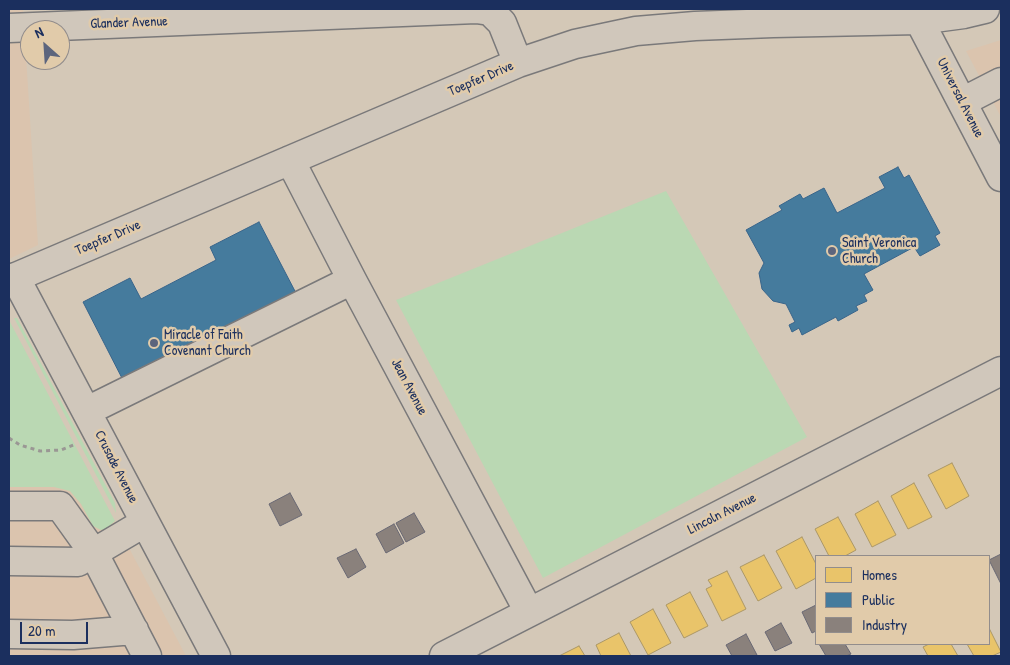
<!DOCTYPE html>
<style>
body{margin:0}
#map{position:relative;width:1010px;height:665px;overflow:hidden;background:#d4c8b7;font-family:"Patrick Hand",sans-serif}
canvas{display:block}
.frame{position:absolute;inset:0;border:10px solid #1b2f5e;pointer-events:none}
.legend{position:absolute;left:815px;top:555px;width:175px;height:90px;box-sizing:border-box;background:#e1cbaa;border:1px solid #928d8c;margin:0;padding:6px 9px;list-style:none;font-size:15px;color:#1b2f5e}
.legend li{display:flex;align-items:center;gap:10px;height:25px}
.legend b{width:25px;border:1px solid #928d8c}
.north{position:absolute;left:20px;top:20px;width:50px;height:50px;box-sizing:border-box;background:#e1cbaa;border:1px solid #928d8c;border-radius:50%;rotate:334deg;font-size:14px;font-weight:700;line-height:20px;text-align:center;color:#1b2f5e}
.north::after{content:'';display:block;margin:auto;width:18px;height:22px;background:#5c657d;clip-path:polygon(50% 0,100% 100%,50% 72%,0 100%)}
.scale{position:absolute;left:20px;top:622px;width:68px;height:22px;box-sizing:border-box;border:2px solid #1b2f5e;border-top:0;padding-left:6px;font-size:15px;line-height:18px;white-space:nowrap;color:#1b2f5e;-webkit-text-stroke:4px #e1cbaa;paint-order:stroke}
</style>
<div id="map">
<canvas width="1010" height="665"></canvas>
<div class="frame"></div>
<ul class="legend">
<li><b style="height:14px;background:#e9c46a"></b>Homes</li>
<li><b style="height:14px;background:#457b9d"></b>Public</li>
<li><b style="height:14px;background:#8a817c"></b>Industry</li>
</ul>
<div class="north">N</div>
<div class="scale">20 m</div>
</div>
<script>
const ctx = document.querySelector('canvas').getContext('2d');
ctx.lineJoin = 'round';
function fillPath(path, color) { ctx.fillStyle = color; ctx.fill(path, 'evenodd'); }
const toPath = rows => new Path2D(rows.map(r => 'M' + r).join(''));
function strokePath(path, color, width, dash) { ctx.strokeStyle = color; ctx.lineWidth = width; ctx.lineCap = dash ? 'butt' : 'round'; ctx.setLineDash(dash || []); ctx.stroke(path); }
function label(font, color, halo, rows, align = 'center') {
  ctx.font = font + ' "Patrick Hand",sans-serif'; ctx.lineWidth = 5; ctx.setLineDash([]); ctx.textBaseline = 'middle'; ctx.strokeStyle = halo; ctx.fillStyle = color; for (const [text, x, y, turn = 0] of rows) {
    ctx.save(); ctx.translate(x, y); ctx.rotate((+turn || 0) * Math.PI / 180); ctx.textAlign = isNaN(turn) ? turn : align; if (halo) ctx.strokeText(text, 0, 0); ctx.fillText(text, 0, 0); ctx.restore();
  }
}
const built = toPath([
 [9,9,23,9,38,245,9,259],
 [1001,40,1001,117,966,51],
 [9,478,92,478,186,656,9,656]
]);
const green = toPath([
 [666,191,807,437,543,578,396,300],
 [14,318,17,318,115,503,116,513],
 [9,320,115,521,106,529,101,530,93,526,81,504,70,491,54,487,9,487]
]);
const homes = toPath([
 [952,463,969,496,946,509,928,475,952,463],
 [914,483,932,517,908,529,891,496,914,483],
 [878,501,896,535,872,547,855,514,878,501],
 [838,517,856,550,845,556,829,556,815,529,838,517],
 [802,537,816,564,816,578,796,589,776,551,802,537],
 [764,555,782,588,758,601,740,567,764,555],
 [727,571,746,609,722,621,706,589,712,586,708,580,727,571],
 [690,592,708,626,684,638,666,605,690,592],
 [653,609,671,643,648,655,630,622,653,609],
 [989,628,1001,652,992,656,974,656,967,644,989,644,989,628],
 [619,633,631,656,601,656,596,645,619,633],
 [929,644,951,644,958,656,928,656,923,647,929,644],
 [579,646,585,656,559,656,579,646]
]);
const public = toPath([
 [898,167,904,178,909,175,940,233,935,236,940,245,920,256,914,247,864,274,873,290,864,295,867,301,856,306,858,310,838,321,836,317,802,335,799,328,792,332,789,325,795,322,786,304,773,301,762,289,759,273,764,263,746,230,782,210,779,206,800,194,803,199,824,188,837,213,885,188,879,177,898,167],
 [259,222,297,295,125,384,83,302,130,278,141,299,216,260,210,247,259,222]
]);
const industry = toPath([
 [290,493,302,515,280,526,269,504,290,493],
 [414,513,425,532,406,542,396,523,414,513],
 [394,524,404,543,386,553,376,534,394,524],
 [356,549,366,567,348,578,337,558,356,549],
 [1001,554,1001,584,989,560,1001,554],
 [816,605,816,631,812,633,802,612,816,605],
 [781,623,792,643,775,651,765,632,781,623],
 [746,634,757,655,754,656,732,656,726,645,746,634],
 [819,644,845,644,851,654,846,656,826,656,819,644]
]);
const path = toPath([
 [9,438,20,445,40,451,61,450,76,444]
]);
const minor = toPath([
 [919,20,1001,177],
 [9,28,476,9,490,11,502,23,518,63],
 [962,102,1001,82],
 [290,160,352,280,529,612],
 [15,277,216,656],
 [9,280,518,63,575,44,636,31,695,26,773,23,919,20,964,14,985,9],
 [87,411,352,280],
 [9,506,60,506,93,552,147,656],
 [9,561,78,562,144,523],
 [9,634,73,635,134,630],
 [444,656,1001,371]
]);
const markers = [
 [832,251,5,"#5c657d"],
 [154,343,5,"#5c657d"]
];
const streetNames = [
 ["Glander Avenue",129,23,-2],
 ["Toepfer Drive",481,79,-23],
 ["Universal Avenue",960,98,63],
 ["Toepfer Drive",108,238,-23],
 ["Jean Avenue",409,387,62],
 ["Crusade Avenue",116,467,63],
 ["Lincoln Avenue",722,514,-27]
];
const poiNames = [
 ["Saint Veronica",842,243],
 ["Church",842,259],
 ["Miracle of Faith",164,335],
 ["Covenant Church",164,351]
];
fillPath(built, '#dbc4ae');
fillPath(green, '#bad8b3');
fillPath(homes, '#e9c46a');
strokePath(homes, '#ab9766', 1);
fillPath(public, '#457b9d');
strokePath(public, '#38648a', 1);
fillPath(industry, '#8a817c');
strokePath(industry, '#696873', 1);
strokePath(minor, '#7a797a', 31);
strokePath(path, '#9a9794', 3, [4, 4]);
strokePath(minor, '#d0c7bb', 28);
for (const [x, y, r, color] of markers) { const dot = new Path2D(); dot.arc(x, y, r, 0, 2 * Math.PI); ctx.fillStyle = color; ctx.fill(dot); strokePath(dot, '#e1cbaa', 2); }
label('14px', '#1b2f5e', '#e1cbaa', streetNames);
label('14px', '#1b2f5e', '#e1cbaa', poiNames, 'left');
</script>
